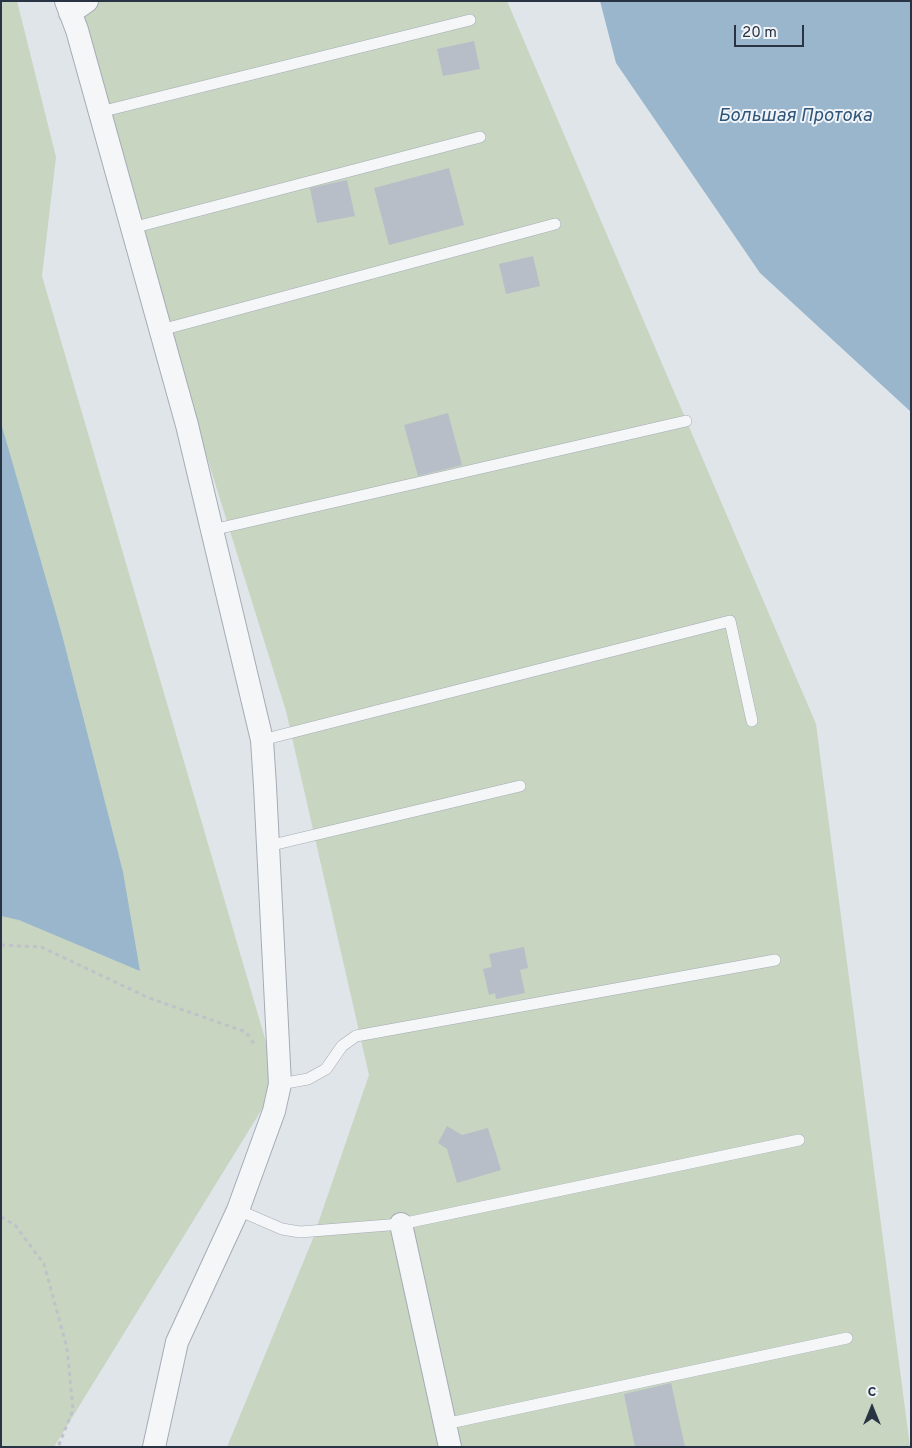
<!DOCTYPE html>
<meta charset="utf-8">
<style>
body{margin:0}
#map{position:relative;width:912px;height:1448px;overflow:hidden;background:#e0e5ea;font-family:Overpass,sans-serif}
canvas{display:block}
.frame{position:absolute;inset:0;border:2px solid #283343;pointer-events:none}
.north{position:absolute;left:847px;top:1383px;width:50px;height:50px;-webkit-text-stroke:4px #f0f4f8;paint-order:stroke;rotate:0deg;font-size:14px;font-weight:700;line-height:20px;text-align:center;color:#283343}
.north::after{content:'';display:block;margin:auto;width:18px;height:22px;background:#283343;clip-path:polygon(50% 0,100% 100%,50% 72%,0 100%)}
.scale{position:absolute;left:734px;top:25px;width:70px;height:22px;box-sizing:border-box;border:2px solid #283343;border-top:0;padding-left:6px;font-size:15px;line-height:18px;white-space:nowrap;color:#283343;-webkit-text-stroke:4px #f0f4f8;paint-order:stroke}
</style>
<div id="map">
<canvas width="912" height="1448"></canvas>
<div class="frame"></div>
<div class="north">С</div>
<div class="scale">20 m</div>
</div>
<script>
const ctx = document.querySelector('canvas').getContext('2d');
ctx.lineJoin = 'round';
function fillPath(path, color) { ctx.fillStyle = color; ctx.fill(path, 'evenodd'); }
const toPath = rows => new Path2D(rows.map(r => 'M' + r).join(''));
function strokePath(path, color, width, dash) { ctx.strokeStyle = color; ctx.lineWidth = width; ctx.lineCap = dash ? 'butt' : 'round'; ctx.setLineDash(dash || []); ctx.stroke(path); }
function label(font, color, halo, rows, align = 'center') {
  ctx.font = font + ' Overpass,sans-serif'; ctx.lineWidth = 4; ctx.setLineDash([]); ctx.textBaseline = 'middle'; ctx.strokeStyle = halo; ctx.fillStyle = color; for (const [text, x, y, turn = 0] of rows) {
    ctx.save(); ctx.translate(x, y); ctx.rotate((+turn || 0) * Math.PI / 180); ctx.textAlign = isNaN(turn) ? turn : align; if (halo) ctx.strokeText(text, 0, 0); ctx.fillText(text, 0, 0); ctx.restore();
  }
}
const green = toPath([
 [1,1,17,1,56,157,42,276,278,1083,54,1447,1,1447],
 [65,1,507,1,816,724,910,1447,227,1447,312,1241,369,1075,286,711]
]);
const water = toPath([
 [600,1,911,1,911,412,760,273,616,63],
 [1,423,61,631,123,872,140,971,19,920,1,916]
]);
const building = toPath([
 [474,41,480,69,443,76,437,49],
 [449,168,464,225,389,245,374,188],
 [347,180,355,216,317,223,310,188],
 [533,256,540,286,506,294,499,264],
 [448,413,462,465,418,476,404,425],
 [524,947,528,968,520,970,525,993,496,999,495,993,489,995,483,969,492,967,489,954],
 [447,1126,462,1135,488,1128,501,1170,457,1183,447,1149,438,1143],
 [671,1383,685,1447,635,1447,624,1394]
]);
const path = toPath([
 [1,945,41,947,149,998,246,1032,254,1044],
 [1,1217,15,1225,44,1264,67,1348,73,1410,58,1447]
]);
const lane = toPath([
 [100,112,470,20],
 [132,228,480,137],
 [161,330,555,224],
 [212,530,686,421],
 [262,740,730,621,752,721],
 [268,846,520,786],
 [280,1084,308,1079,326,1069,342,1046,356,1036,775,960],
 [238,1210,282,1229,300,1232,401,1224,799,1140],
 [445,1424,847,1338]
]);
const street = toPath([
 [66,1,77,30,187,425,262,740,265,786,280,1084,274,1111,238,1210,177,1342,154,1447],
 [70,13,87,1],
 [401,1224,450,1447]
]);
const waterNames = [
 ["Большая Протока",795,117]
];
fillPath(green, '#c7d5c1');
fillPath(water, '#99b6cd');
fillPath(building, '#b7bec8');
strokePath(lane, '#a5acb5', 12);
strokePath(street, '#a5acb5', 24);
strokePath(path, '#bfc3c9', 3, [4, 4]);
strokePath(lane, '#f4f6f8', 11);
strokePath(street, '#f4f6f8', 22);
label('italic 19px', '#2f557a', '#f0f4f8', waterNames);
</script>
